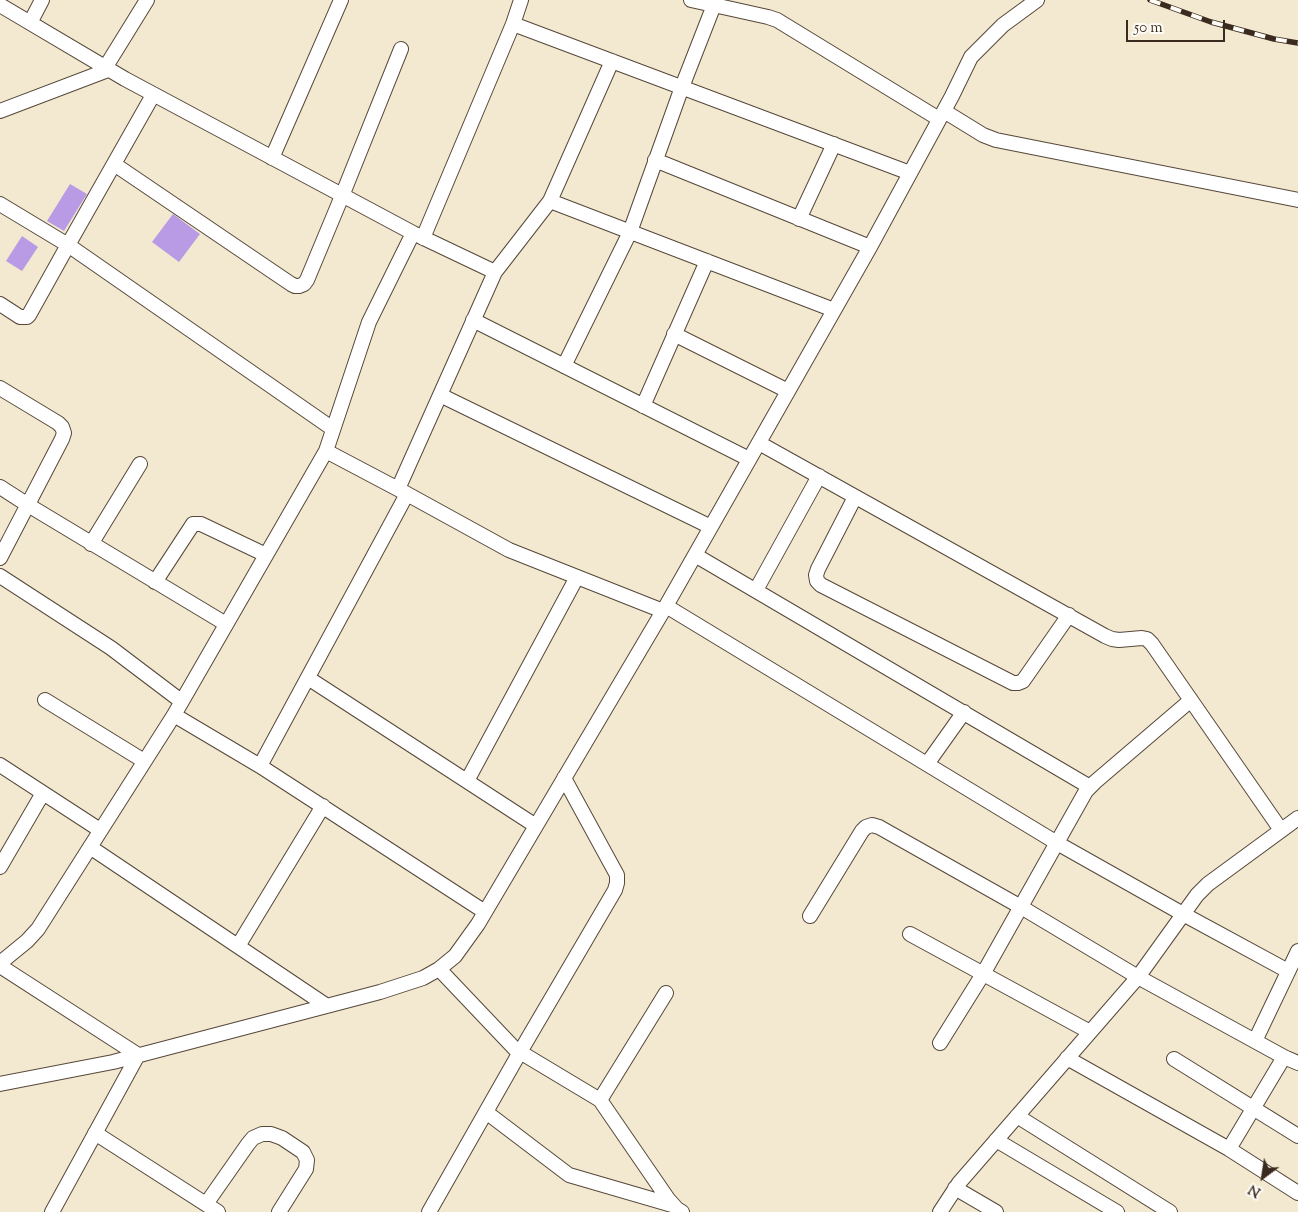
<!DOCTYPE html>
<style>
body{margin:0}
#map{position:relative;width:1298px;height:1212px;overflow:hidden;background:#f2e9d0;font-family:"Sorts Mill Goudy",serif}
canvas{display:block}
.north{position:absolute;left:1238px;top:1152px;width:50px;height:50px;-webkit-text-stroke:4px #fdfcf7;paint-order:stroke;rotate:211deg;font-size:14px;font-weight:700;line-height:20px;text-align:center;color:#3b2a1e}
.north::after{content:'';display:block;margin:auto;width:18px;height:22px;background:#3b2a1e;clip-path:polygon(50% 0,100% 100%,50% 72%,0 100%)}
.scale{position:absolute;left:1126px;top:20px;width:99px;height:22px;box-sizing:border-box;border:2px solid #3b2a1e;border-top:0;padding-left:6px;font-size:15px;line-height:18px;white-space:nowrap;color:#3b2a1e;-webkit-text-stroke:4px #fdfcf7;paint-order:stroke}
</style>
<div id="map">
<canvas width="1298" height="1212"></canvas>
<div class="north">N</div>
<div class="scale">50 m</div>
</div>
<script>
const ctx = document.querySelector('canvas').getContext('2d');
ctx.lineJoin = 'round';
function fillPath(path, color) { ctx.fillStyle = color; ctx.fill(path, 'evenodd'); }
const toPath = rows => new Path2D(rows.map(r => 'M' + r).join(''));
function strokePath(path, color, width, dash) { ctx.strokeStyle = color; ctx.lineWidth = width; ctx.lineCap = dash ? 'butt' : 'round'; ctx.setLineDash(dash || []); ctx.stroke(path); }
const building = toPath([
 [70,184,87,194,64,231,47,221],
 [173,214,200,234,179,262,152,242],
 [22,236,38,247,22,271,6,261]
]);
const minor = toPath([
 [691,0,768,17,777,20,939,119],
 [0,5,125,79,413,233],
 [30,23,42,0],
 [513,24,910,173],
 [105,68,147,0],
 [0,111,108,70],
 [944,111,983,135,996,140,1298,200],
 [272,158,341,0],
 [655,160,870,247],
 [114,164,291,284,295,286,299,286,304,284,307,280,342,196,401,49],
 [550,201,612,61],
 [0,204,68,245,333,429],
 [799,219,834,144],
 [423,238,513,24,521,0],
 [0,304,20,317,27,317,29,315,68,245,153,95],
 [473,320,749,459],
 [674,334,788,391],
 [564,366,630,232,682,87,714,5],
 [0,388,58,423,62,427,64,433,62,439,0,558],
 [440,395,711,527],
 [643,406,707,261],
 [759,443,1105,636,1112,639,1119,640,1142,638,1147,639,1152,644,1281,830],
 [0,487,28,505,226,624],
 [398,489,495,272],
 [855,497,818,569,816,575,817,581,821,585,1013,683,1018,683,1023,681,1069,615],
 [91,544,140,464],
 [695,555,1090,787],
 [0,576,111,648,181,701],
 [155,582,193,524,201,524,266,555],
 [756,590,819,476],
 [666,606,1057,843,1183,914,1288,971],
 [663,611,509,550,398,489,326,451,369,322,413,233,495,272,550,201,834,310],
 [308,678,536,826],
 [45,700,144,761],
 [174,715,260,766,485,912],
 [927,764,964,712],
 [0,765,100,830],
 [260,766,407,494],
 [467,781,577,577],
 [90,847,327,1006],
 [0,867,43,793],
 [810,916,862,831,866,827,872,825,879,827,1021,907,1138,977,1284,1057,1298,1063],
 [910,934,1090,1032],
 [238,946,323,806],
 [0,963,27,941,38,929,174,715,326,451],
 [0,966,138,1055,52,1212],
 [439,969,515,1049,600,1100,668,1199,677,1209,682,1212],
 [1255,1041,1298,951],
 [940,1043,983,974,1086,791,1095,782,1191,700],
 [1067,1058,1229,1149,1298,1193],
 [1174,1059,1298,1136],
 [0,1084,113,1062,380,992,423,978,439,969,455,956,478,924,666,606,870,247,952,96,971,57,1003,25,1037,0],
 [600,1100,666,993],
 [486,1112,569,1175,672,1205],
 [1017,1116,1170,1212],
 [95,1133,218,1212],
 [996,1140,1117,1212],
 [1229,1149,1284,1057],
 [955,1188,996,1212],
 [206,1204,248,1144,253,1138,262,1134,271,1134,282,1138,303,1152,307,1160,306,1169,279,1212],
 [429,1212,520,1052,615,890,617,883,617,875,564,778],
 [940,1212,959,1183,1138,977,1197,895,1208,884,1298,818]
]);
const rail = toPath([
 [1150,0,1211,22,1274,39,1298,43]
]);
fillPath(building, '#b89be4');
strokePath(minor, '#564739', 16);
strokePath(minor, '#fff', 14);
strokePath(rail, '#3b2a1e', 5.5);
strokePath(rail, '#fdfcf7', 4, [11]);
</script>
